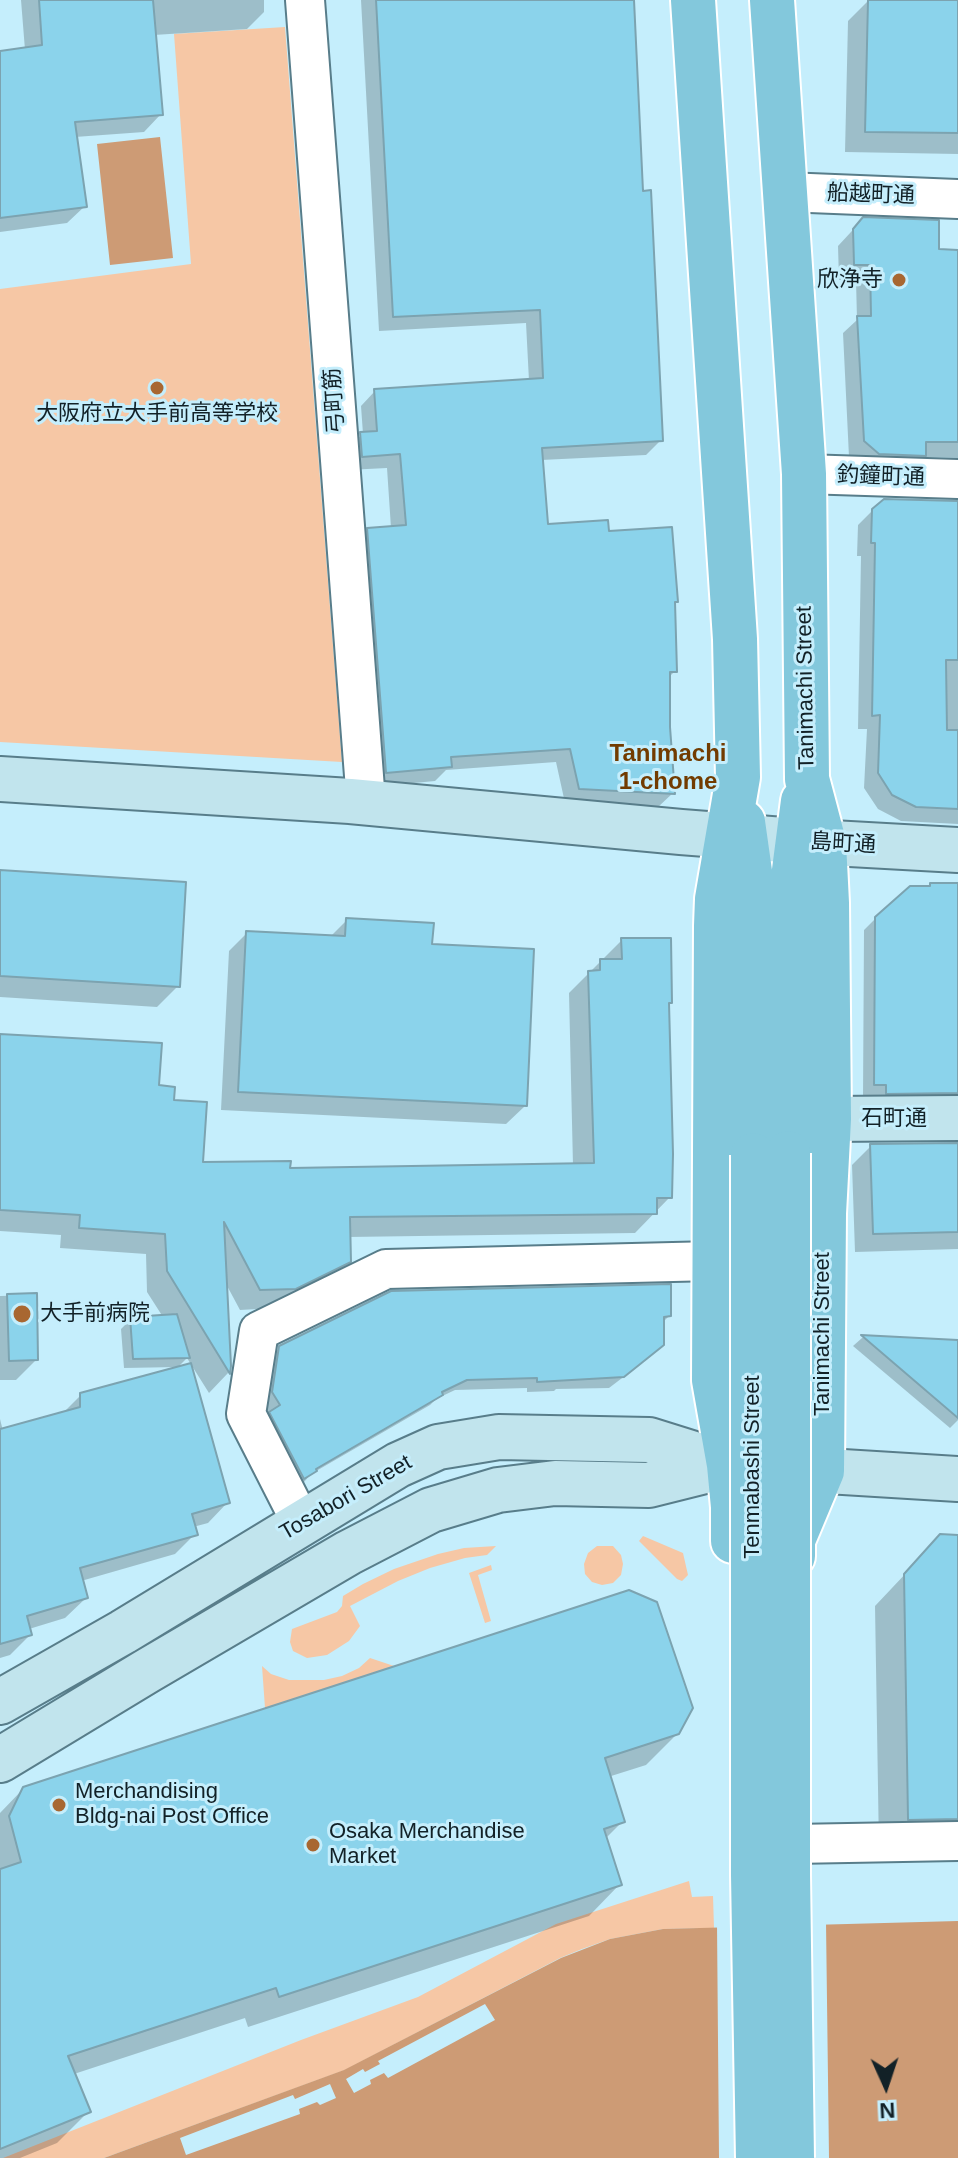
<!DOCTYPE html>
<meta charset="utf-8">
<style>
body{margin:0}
#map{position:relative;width:958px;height:2158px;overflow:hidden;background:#c5eefc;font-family:Arial,sans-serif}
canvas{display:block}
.north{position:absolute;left:846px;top:2046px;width:80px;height:80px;-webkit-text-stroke:6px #c5eefc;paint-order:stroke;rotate:177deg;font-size:22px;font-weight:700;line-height:32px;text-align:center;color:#122127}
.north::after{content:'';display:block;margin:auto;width:28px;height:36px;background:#122127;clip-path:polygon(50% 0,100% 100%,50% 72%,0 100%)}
</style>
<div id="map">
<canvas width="958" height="2158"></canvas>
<div class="north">N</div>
</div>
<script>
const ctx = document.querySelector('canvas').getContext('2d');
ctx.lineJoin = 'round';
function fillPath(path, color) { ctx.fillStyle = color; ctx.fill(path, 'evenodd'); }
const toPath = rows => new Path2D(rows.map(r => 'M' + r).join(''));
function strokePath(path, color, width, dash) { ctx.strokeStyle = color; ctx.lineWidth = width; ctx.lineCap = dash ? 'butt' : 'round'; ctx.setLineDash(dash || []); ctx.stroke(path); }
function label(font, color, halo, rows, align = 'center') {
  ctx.font = font + ' Arial,"Noto Sans JP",sans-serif'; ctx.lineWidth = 6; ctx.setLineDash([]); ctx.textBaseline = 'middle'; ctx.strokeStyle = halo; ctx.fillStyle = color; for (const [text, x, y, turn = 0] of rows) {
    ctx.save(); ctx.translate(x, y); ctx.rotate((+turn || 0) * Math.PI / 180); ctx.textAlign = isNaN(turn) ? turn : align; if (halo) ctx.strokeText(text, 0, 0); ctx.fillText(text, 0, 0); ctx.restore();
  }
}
const green = toPath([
 [285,27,342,762,0,742,0,289,191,264,174,34],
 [643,1536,683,1553,688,1575,682,1581,677,1579,639,1541],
 [496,1546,487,1555,465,1558,430,1568,398,1581,350,1606,360,1626,349,1641,327,1655,307,1658,293,1651,290,1642,292,1629,337,1612,342,1606,343,1596,363,1584,394,1569,438,1554,464,1548],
 [597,1546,613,1546,621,1555,623,1564,621,1575,613,1583,602,1585,592,1582,585,1574,584,1564,588,1553],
 [491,1565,492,1570,478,1575,491,1621,485,1623,469,1573],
 [370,1658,394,1666,265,1708,262,1666,271,1674,289,1680,324,1680,342,1676,359,1668],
 [689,1881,692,1897,713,1896,714,1928,663,1929,610,1939,582,1949,560,1958,345,2070,104,2158,3,2158,301,2040,418,1997,556,1924]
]);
const water = toPath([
 [160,137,173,258,110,265,97,144],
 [958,1921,958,2158,104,2158,344,2070,561,1958,610,1939,663,1929]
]);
const pier = toPath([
 [826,1922,829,2158,719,2158,717,1924],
 [485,2004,495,2020,388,2078,384,2073,370,2080,371,2084,354,2093,346,2079,363,2069,365,2072,380,2064,378,2061],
 [330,2084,336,2098,320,2105,317,2102,299,2109,300,2114,186,2155,180,2138,293,2095,295,2099]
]);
const shadow = toPath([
 [21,0,264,0,264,12,247,29,154,35,161,114,144,132,75,137,85,206,67,223,0,232,0,53,25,50],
 [361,0,632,0,641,193,661,440,646,455,541,460,546,526,607,533,673,604,675,671,668,678,673,793,658,807,565,803,556,762,446,770,435,781,372,787,354,544,368,529,391,528,387,468,348,470,346,448,363,434,361,406,375,391,529,381,526,323,379,331],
 [869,0,958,1,958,154,845,152,848,21],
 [863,219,937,251,958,252,958,458,922,457,909,471,849,457,843,333,857,320,856,280,839,280,838,246],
 [958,503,958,824,901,821,878,809,864,788,867,729,858,729,861,556,857,556,858,525,873,510],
 [0,872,178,986,157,1007,0,997],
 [931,885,958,885,958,1107,875,1104,875,1095,863,1096,864,930,876,918],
 [347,920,430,946,525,1106,506,1124,221,1110,229,951,247,933,330,937],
 [622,940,667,1005,670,1197,635,1233,348,1237,349,1261,328,1282,274,1308,240,1310,225,1282,229,1366,228,1373,209,1393,187,1358,178,1367,124,1368,121,1329,131,1319,163,1317,147,1292,146,1254,60,1248,61,1235,0,1231,0,1036,156,1087,172,1102,201,1164,288,1170,573,1166,569,993],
 [958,1145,958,1249,855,1252,852,1165,871,1146],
 [35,1295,36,1360,16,1380,0,1380,0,1296],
 [669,1316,662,1323,662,1344,651,1356,609,1388,556,1389,554,1391,527,1392,527,1388,455,1390,436,1399,430,1405,311,1474,304,1482,293,1488,260,1424,269,1415,262,1403,269,1359,280,1347],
 [862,1338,958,1342,958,1420,950,1428,853,1346],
 [81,1395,228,1502,208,1523,193,1527,195,1534,175,1554,81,1581,86,1598,65,1618,29,1629,30,1635,10,1655,0,1658,0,1419,3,1431,62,1414],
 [941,1536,958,1537,958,1850,879,1849,875,1606],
 [678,1733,646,1765,608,1777,623,1821,605,1839,620,1884,589,1916,248,2027,245,2018,74,2074,89,2111,57,2143,20,2158,0,2158,0,1813,24,1788]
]);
const building = toPath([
 [39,0,153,0,163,115,75,122,87,207,0,218,0,51,42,45,39,0],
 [376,0,634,0,643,191,651,190,663,441,542,448,548,524,608,520,609,531,672,527,678,602,675,602,677,672,670,672,670,727,675,794,579,789,570,749,451,757,452,767,386,773,367,528,406,525,400,454,362,457,360,432,377,431,374,389,543,378,540,310,393,317,376,0],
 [868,0,958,0,958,133,865,132,868,0],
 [863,217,939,220,939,249,958,250,958,442,926,442,926,456,879,454,864,441,857,316,871,316,870,265,854,265,853,229,863,217],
 [884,499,958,501,958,660,946,660,947,730,958,730,958,809,916,807,892,795,878,773,880,715,872,716,875,543,871,543,872,509,884,499],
 [0,870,186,882,180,987,0,976,0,870],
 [930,883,958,883,958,1093,886,1094,886,1085,874,1085,875,917,910,886,930,886,930,883],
 [346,918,434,923,432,944,534,949,527,1106,238,1092,246,931,345,936,346,918],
 [621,938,671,938,672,1003,669,1003,673,1154,672,1198,657,1198,657,1214,350,1217,351,1262,296,1289,260,1290,224,1222,231,1366,230,1374,167,1271,165,1234,79,1228,80,1215,0,1210,0,1034,162,1043,159,1085,175,1087,174,1100,207,1102,203,1162,291,1161,290,1168,594,1163,588,971,600,970,600,959,622,959,621,938],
 [958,1143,958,1232,873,1234,870,1144,958,1143],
 [671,1284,671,1316,664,1317,664,1345,624,1377,537,1382,537,1378,467,1380,442,1392,443,1395,316,1469,317,1471,304,1479,269,1412,280,1405,272,1392,279,1346,391,1291,671,1284],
 [37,1293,38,1360,9,1361,7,1294,37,1293],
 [177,1314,190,1358,133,1359,130,1317,177,1314],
 [861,1335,958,1340,958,1418,861,1335],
 [191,1363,230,1503,192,1514,198,1535,80,1568,88,1598,27,1616,32,1635,0,1644,0,1429,80,1407,80,1393,191,1363],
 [940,1534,958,1535,958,1819,908,1820,904,1574,940,1534],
 [629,1590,657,1602,693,1708,679,1734,605,1758,625,1822,604,1829,622,1885,279,1997,276,1988,68,2056,91,2112,0,2149,0,1869,21,1862,9,1816,23,1787,629,1590]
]);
const street = toPath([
 [305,0,366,802],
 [785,192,958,199],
 [804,474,958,479],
 [301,1522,246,1414,259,1331,386,1269,714,1261],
 [793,1844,958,1841]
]);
const secondary = toPath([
 [0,779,350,801,681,832,796,841,958,850],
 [829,1119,958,1118],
 [0,1702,123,1632,398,1465,438,1447,499,1437,649,1440,729,1465,958,1479],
 [0,1760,147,1671,348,1553,431,1510,498,1490,555,1483,649,1485,729,1465]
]);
const primary = toPath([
 [693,0,735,639,738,777,717,899,716,926,714,1380,729,1465,733,1507,733,1541],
 [772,0,804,474,807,779,824,843,827,903,829,1119,824,1213,822,1471,793,1540,793,1556],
 [743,822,754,900,753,1155],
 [788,1153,790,901,803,801]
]);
const primaryBridge = toPath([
 [788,1153,788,1875,792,2158],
 [753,1155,753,1875,758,2158]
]);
const markers = [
 [899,280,8,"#a86731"],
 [157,388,8,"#a86731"],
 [22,1314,10,"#a86731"],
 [59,1805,8,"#a86731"],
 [313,1845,8,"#a86731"]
];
const streetNames = [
 ["船越町通",871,195,2],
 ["弓町筋",335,401,-94],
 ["釣鐘町通",881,477,2],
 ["Tanimachi Street",806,688,-91],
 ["島町通",843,844,3],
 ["石町通",894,1119],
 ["Tanimachi Street",823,1334,-90],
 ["Tenmabashi Street",753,1467,-90],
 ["Tosabori Street",346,1498,-30]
];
const poiNames = [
 ["欣浄寺",883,280,"right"],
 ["大阪府立大手前高等学校",157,414,"center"],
 ["大手前病院",40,1314],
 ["Merchandising",75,1792],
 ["Bldg-nai Post Office",75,1817],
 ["Osaka Merchandise",329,1832],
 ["Market",329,1857]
];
const neighbourhoodNames = [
 ["Tanimachi",668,754],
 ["1-chome",668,782]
];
fillPath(green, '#f6c7a5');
fillPath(water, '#cd9b75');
fillPath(pier, '#c5eefc');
fillPath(shadow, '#0003');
fillPath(building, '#8bd3eb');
strokePath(building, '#7ca3b0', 2);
strokePath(street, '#587d8a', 42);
strokePath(secondary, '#587d8a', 48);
strokePath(primary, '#fff', 48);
strokePath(street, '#fff', 38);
strokePath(secondary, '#c1e4ed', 44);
strokePath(primary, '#83c8dc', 44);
strokePath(primaryBridge, '#fff', 48, []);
strokePath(primaryBridge, '#83c8dc', 44);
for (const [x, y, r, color] of markers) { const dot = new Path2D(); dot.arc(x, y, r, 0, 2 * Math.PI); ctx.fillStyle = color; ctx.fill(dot); strokePath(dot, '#c5eefc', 3); }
label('22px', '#122127', '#c5eefc', streetNames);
label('22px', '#122127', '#c5eefc', poiNames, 'left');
label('bold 24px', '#723b00', '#c5eefc', neighbourhoodNames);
</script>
